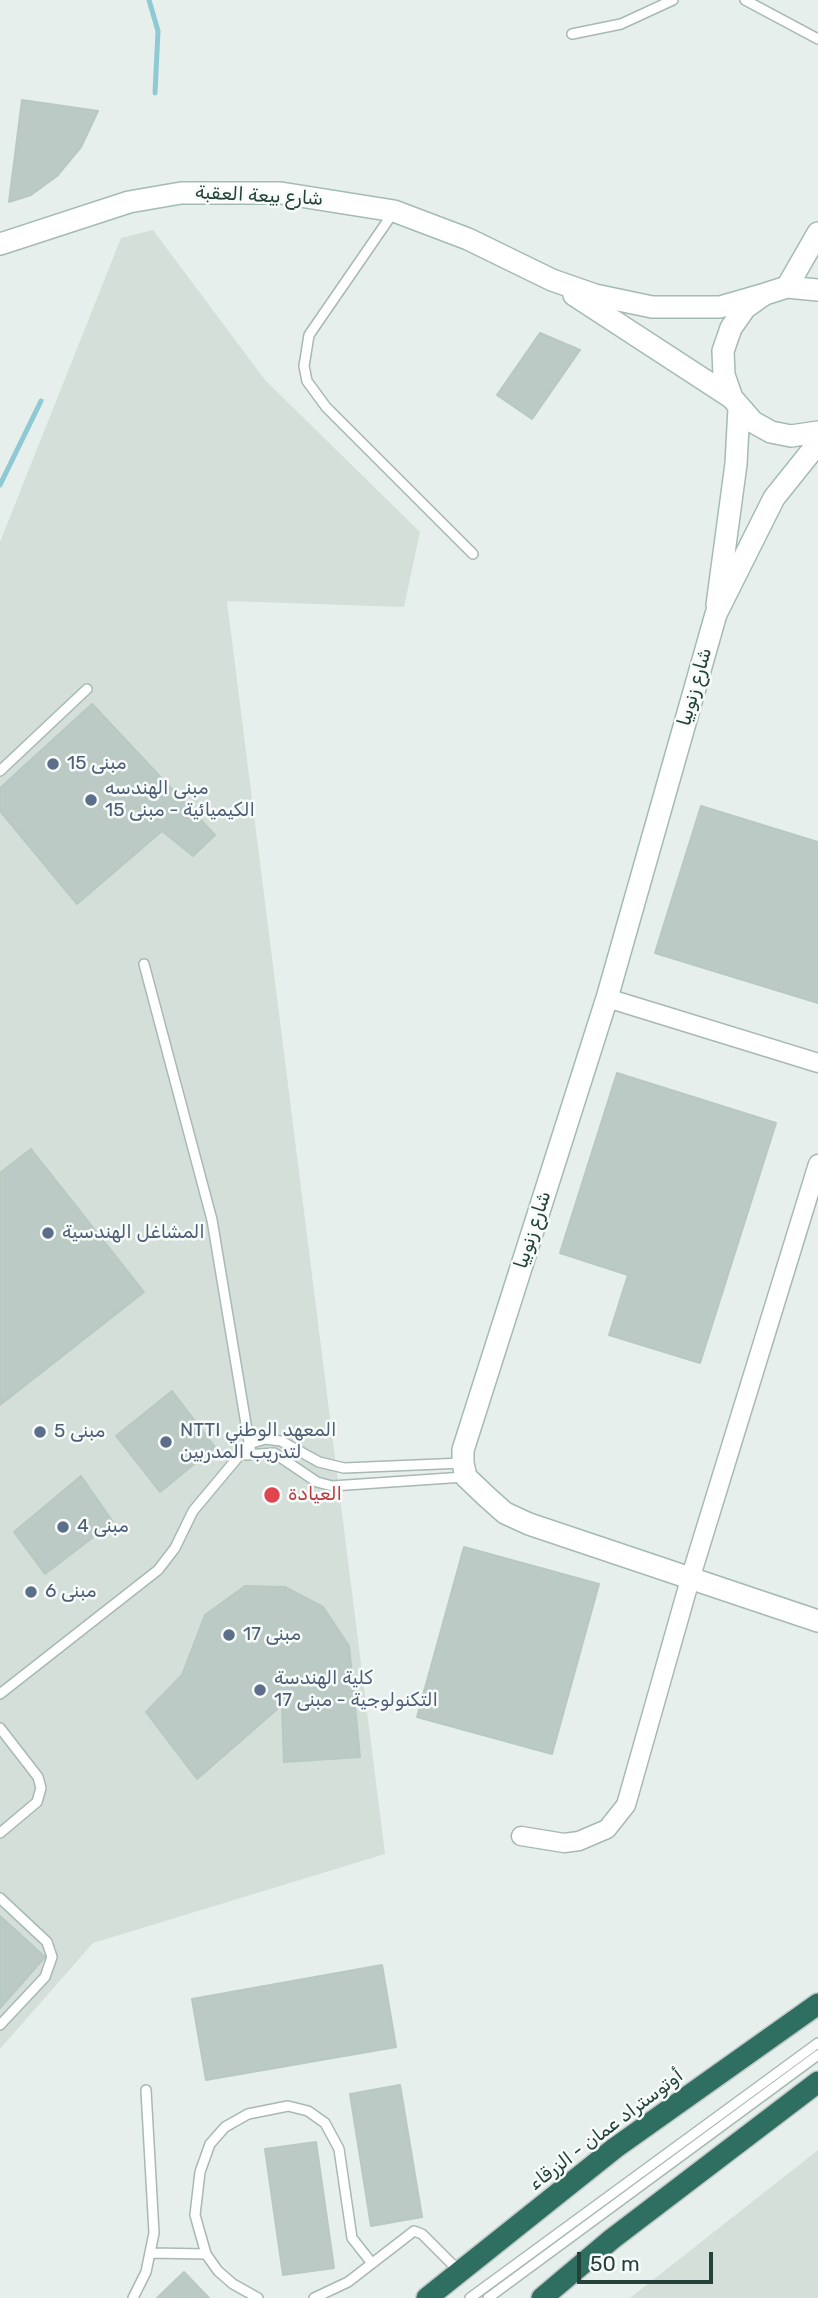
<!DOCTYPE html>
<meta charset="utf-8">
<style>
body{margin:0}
#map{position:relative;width:818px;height:2298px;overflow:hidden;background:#e6efeb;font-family:Rubik,sans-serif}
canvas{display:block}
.scale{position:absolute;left:577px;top:2252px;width:136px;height:32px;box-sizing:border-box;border:4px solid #24423a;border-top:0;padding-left:9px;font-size:21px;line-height:24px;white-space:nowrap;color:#24423a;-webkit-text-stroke:5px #f7fbf9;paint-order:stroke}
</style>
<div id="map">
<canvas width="818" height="2298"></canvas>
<div class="scale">50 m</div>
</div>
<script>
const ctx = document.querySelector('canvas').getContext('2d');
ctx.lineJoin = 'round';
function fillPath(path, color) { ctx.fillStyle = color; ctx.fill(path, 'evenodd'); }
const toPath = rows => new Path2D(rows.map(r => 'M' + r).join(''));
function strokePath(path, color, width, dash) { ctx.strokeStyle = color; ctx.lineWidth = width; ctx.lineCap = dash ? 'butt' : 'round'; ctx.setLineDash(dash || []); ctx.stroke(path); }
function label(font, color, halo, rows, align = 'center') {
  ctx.font = font + ' Rubik,Cairo,sans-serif'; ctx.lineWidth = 5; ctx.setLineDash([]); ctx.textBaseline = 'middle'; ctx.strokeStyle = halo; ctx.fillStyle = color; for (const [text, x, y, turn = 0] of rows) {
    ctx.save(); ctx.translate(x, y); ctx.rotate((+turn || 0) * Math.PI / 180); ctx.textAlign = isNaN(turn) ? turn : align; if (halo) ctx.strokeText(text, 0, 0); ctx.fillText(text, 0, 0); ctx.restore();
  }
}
const built = toPath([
 [153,230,265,380,420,532,404,607,227,601,385,1854,93,1943,0,2049,0,542,121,238],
 [818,2150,818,2298,630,2298]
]);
const stream = toPath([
 [149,0,158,31,155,93],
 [0,485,41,401]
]);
const building = toPath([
 [22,100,98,111,81,147,57,176,31,195,9,202,22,100],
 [540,333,580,350,532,419,497,395,540,333],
 [92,704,215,835,193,856,162,831,77,904,0,811,0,788,92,704],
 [701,806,818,842,818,1003,655,953,701,806],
 [617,1073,776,1123,700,1363,609,1335,628,1275,560,1253,617,1073],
 [31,1149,144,1292,0,1405,0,1173,31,1149],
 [172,1391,215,1447,160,1492,116,1436,172,1391],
 [81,1476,113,1522,45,1574,14,1532,81,1476],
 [464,1547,599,1584,552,1754,417,1717,464,1547],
 [245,1586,285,1587,323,1607,349,1646,360,1757,284,1762,282,1705,197,1779,146,1712,182,1675,205,1615,245,1586],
 [0,1916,45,1957,0,2008,0,1916],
 [382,1965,396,2047,206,2080,192,1999,382,1965],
 [400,2085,422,2217,371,2226,350,2094,400,2085],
 [316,2142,334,2268,283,2275,265,2149,316,2142],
 [184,2272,209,2298,157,2298,184,2272]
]);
const lane = toPath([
 [745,0,818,39],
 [572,34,621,24,673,0],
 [393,213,309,335,304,366,307,381,326,407,473,554],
 [0,771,87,689],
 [144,964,212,1220,251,1454],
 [246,1455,274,1453,317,1482,332,1486,464,1477],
 [0,1694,158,1570,175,1548,193,1511,249,1444,265,1439,281,1441,319,1462,344,1468,463,1463],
 [0,1728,38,1777,41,1788,37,1802,0,1833],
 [0,1898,47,1942,52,1957,45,1977,0,2025],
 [152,2253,206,2254],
 [133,2298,146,2272,154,2233,146,2090],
 [258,2298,233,2284,218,2271,206,2254,195,2215,200,2172,210,2144,225,2127,248,2114,288,2106,308,2111,325,2123,339,2149,352,2238,371,2262],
 [314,2298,348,2282,414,2231,422,2234,459,2271],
 [470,2298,818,2043],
 [488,2298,818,2055]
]);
const street = toPath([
 [607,998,818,1063],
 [521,1836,564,1843,579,1841,607,1829,626,1805,691,1576,818,1164]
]);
const secondary = toPath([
 [0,244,129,202,181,193,281,193,394,211,468,239,552,280,595,295,652,307,720,307,765,294],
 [787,287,818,233],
 [818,290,787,287,765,294,745,308,731,328,723,351,724,375,732,398,753,422,771,432,791,436,818,432],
 [574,295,732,398],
 [818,443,774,498,716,614,607,998,463,1450,463,1463,466,1477,487,1497,505,1513,529,1524,818,1621],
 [717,605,736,464,739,408]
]);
const highway = toPath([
 [427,2298,615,2148,818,2004],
 [542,2298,612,2239,818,2082]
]);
const markers = [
 [53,764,7,"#5c6f8a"],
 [91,800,7,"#5c6f8a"],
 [48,1233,7,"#5c6f8a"],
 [40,1432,7,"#5c6f8a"],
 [166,1442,7,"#5c6f8a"],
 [272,1495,9,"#e0444e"],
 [63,1527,7,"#5c6f8a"],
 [31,1592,7,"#5c6f8a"],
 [229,1635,7,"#5c6f8a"],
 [260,1690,7,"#5c6f8a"]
];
const streetNames = [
 ["شارع بيعة العقبة",259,196,3],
 ["شارع زنوبيا",695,687,-74],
 ["شارع زنوبيا",533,1230,-72],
 ["أوتوستراد عمان - الزرقاء",606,2130,-37]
];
const serviceNames = [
 ["مبنى 15",67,764],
 ["مبنى الهندسه",105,789],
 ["الكيميائية - مبنى 15",105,811],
 ["المشاغل الهندسية",62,1233],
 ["NTTI المعهد الوطني",180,1431],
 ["لتدريب المدربين",180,1453],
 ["مبنى 5",54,1432],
 ["مبنى 4",77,1527],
 ["مبنى 6",45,1592],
 ["مبنى 17",243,1635],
 ["كلية الهندسة",274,1679],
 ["التكنولوجية - مبنى 17",274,1701]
];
const healthNames = [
 ["العيادة",288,1495]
];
fillPath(built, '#d4dfda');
strokePath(stream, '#8ec9d4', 5);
fillPath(building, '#bbcac4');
strokePath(building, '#b8c9c2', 2);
strokePath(lane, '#a8b8b2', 12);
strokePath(street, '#a8b8b2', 21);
strokePath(secondary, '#a4bbb3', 24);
strokePath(highway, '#c2cac8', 24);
strokePath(lane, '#fff', 9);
strokePath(street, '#fff', 18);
strokePath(secondary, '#fff', 21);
strokePath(highway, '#2f6f62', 21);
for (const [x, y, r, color] of markers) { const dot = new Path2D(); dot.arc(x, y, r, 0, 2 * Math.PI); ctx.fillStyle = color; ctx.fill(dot); strokePath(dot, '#f7fbf9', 2.5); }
label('19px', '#24423a', '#f7fbf9', streetNames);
label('19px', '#4e5e75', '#f7fbf9', serviceNames, 'left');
label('19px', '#be3a42', '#f7fbf9', healthNames, 'left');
</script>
